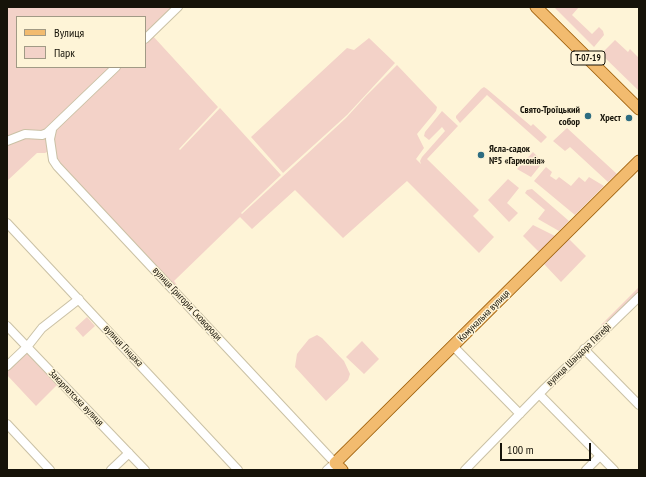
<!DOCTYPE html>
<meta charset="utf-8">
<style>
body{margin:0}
#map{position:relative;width:646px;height:477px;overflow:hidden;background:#fef4d7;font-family:"PT Sans Narrow",sans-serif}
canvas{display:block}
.frame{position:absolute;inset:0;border:8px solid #161309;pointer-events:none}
.legend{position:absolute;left:16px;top:16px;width:130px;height:52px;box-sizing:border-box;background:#fef4d7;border:1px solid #a19a85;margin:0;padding:5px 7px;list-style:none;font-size:12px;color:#161309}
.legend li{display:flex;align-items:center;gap:8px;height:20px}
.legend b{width:20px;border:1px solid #a19a85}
.scale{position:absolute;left:500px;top:443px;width:91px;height:18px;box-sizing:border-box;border:2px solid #161309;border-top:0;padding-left:5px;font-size:12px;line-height:14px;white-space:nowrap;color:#161309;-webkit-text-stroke:3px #fef4d7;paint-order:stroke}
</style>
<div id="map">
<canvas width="646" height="477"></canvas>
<div class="frame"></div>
<ul class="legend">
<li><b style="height:5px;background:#f2bb6f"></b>Вулиця</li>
<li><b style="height:11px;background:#f3d2c8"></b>Парк</li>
</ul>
<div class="scale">100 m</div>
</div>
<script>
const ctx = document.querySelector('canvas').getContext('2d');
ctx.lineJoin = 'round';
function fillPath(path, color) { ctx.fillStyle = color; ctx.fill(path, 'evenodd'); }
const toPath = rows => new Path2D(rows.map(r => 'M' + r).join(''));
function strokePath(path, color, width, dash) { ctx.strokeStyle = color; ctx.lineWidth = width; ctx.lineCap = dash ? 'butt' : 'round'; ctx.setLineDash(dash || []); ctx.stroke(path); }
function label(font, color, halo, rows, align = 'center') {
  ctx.font = font + ' "PT Sans Narrow",sans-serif'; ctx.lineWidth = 3; ctx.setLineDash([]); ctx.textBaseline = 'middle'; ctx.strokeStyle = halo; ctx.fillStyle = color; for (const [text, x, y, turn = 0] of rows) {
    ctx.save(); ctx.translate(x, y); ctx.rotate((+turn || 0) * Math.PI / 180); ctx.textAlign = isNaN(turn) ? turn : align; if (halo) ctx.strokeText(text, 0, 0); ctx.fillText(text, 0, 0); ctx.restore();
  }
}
const green = toPath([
 [7,7,174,7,145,35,145,17,17,17,17,67,112,67,46,130,7,138],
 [554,7,579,7,572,15,592,34,599,27,603,31,604,35,594,47],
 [152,35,218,107,179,149,180,150,220,108,281,175,241,213,242,214,346,118,366,96,397,65,437,107,436,111,417,134,424,148,416,159,421,164,420,161,422,157,445,131,442,127,429,140,424,136,425,132,442,111,458,126,427,159,479,210,473,216,494,237,479,253,407,181,343,238,295,190,252,229,240,217,174,281,177,285,175,286,57,162,52,133,119,67,145,67,145,42],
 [369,38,395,63,347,115,283,173,251,137,347,48,354,50],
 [615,40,628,52,630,49,639,58,639,91,601,54],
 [484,87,487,89,531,126,533,124,547,137,541,143,487,95,460,123,456,118,456,116,481,89],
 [567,128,617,174,608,182,570,147,565,151,553,141],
 [43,137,47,141,49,151,45,153,37,153,7,181,7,143,20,138],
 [533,152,543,162,531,177,517,169],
 [546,167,552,172,550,176,556,180,559,177,571,186,579,177,585,182,589,177,604,186,575,215,534,181],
 [508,179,519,188,507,203,518,213,509,222,488,200],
 [532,189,569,221,559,231,538,219,545,210,525,193,527,190],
 [533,225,555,236,539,252,523,236],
 [569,239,586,256,561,282,544,264],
 [638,288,639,291,603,326,602,326,601,325],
 [87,317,95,326,83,337,75,328],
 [317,335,322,338,344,361,350,374,348,380,326,401,295,367,297,354,300,350,309,339],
 [362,341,379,359,364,374,346,357],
 [26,352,57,385,36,406,7,375,7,370]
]);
const minor = toPath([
 [145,39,178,7],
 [52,130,50,139,53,160,57,166,335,463,327,470],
 [7,141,25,134,42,135,47,133,116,67],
 [7,223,238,470],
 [7,326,145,470],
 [453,346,520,414],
 [584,349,639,405],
 [7,366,27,347,42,328,79,299],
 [539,394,614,470],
 [7,424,50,470],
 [111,470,129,453],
 [465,470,545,388,639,297],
 [586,470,600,456]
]);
const major = toPath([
 [536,7,639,109],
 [342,470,335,463,639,161]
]);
const markers = [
 [588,116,4,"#2d6c81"],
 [629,118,4,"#2d6c81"],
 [481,155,4,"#2d6c81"]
];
const shields = [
 [588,58,34]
];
const shieldNames = [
 ["Т-07-19",588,58]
];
const poiNames = [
 ["Свято-Троїцький",580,110],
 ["собор",580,122],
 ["Хрест",621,118],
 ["Ясла-садок",489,149,"left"],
 ["№5 «Гармонія»",489,161,"left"]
];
const streetNames = [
 ["вулиця Григорія Сковороди",187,304,47],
 ["Комунальна вулиця",484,316,-45],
 ["вулиця Гінцака",123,346,47],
 ["вулиця Шандора Петефі",579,355,-44],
 ["Закарпатська вулиця",76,398,46]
];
fillPath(green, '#f3d2c8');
strokePath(minor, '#cac1a5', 10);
strokePath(major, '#a0620d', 13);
strokePath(minor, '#fff', 8);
strokePath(major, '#f2bb6f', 11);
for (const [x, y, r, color] of markers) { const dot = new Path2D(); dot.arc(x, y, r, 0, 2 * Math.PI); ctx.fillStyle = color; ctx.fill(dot); strokePath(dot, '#fef4d7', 1.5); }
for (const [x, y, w] of shields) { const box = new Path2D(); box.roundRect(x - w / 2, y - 7, w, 14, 3); ctx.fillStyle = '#fef4d7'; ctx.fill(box); strokePath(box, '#161309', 1); }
label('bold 9px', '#161309', null, shieldNames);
label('bold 10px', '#161309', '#fef4d7', poiNames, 'right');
label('10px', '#161309', '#fef4d7', streetNames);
</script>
